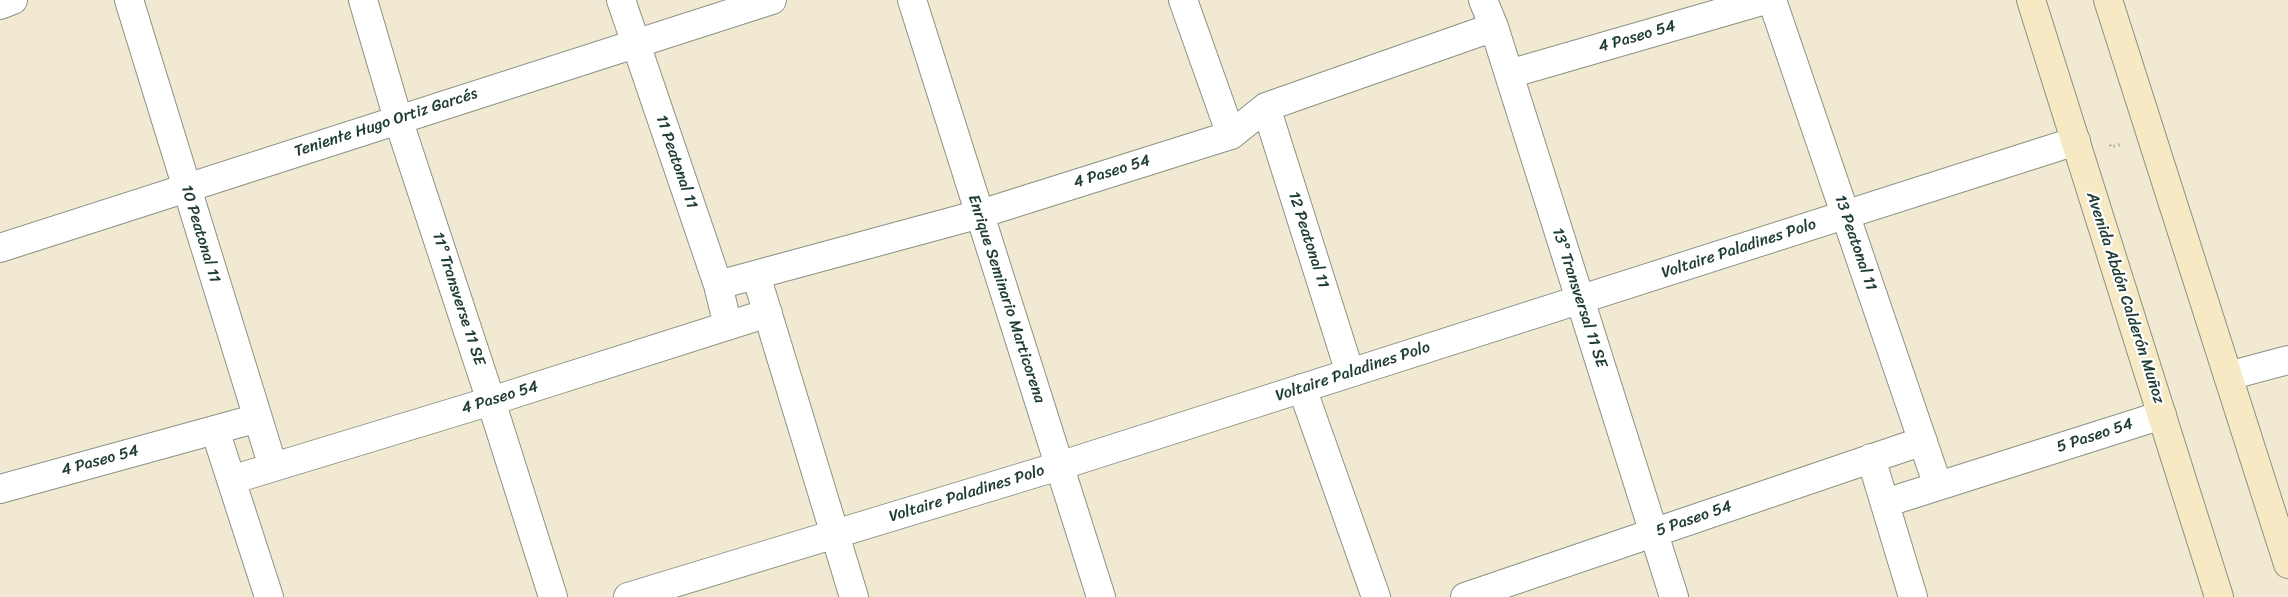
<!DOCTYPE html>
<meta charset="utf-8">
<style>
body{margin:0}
canvas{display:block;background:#f2e9d2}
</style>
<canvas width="2288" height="597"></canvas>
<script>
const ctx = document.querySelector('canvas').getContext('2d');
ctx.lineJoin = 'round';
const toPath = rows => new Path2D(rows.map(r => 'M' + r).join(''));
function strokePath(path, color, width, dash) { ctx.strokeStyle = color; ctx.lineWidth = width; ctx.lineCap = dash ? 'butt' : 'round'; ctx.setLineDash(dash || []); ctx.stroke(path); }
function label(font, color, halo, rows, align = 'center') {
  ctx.font = font + ' Sriracha,sans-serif'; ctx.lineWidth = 4.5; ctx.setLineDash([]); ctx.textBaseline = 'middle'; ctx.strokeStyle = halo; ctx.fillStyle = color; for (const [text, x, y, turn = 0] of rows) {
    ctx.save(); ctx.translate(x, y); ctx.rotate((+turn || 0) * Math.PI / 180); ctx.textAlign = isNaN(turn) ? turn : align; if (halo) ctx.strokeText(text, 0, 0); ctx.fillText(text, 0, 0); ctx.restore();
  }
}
const path = toPath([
 [2110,145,2111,147,2122,144]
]);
const minor = toPath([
 [129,0,273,467],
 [363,0,398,119,491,401,553,597],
 [621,0,718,285,728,326],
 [912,0,1101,597],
 [1183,0,1231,135],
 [1483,0,1494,27,1674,597],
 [1772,0,1938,486],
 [0,5,13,0],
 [1509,74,1765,0],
 [1266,107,1350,373],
 [0,248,772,0],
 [756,275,854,597],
 [718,285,980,214,1231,135,1266,107,1494,27],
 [2228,376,2288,360],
 [1302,388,1376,597],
 [215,430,269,597],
 [1871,458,1913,597],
 [231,480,491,401,768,313],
 [0,489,258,418],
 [1885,503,2162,415],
 [628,597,1059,466,2076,141],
 [1465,597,1923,441]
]);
const secondary = toPath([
 [2031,0,2219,597],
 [2108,0,2288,564]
]);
const streetNames = [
 ["4 Paseo 54",1637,37,-16],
 ["Teniente Hugo Ortiz Garcés",386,123,-18],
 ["11 Peatonal 11",676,162,71],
 ["4 Paseo 54",1112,172,-17],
 ["10 Peatonal 11",200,234,73],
 ["12 Peatonal 11",1308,240,72],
 ["13 Peatonal 11",1855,243,71],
 ["Voltaire Paladines Polo",1739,249,-18],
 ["13° Transversal 11 SE",1579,298,72],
 ["Avenida Abdón Calderón Muñoz",2125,298,72],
 ["11° Transverse 11 SE",458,299,72],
 ["Enrique Seminario Marticorena",1006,299,72],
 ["Voltaire Paladines Polo",1353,372,-18],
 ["4 Paseo 54",500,398,-17],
 ["5 Paseo 54",2095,436,-18],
 ["4 Paseo 54",100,461,-15],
 ["Voltaire Paladines Polo",967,494,-17],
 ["5 Paseo 54",1694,519,-19]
];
strokePath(minor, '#889383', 30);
strokePath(secondary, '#889383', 30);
strokePath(path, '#889383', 3, [1, 4]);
strokePath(minor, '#fff', 28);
strokePath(secondary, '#f6e9c3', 28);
label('16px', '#1f3d34', '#fff', streetNames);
</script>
